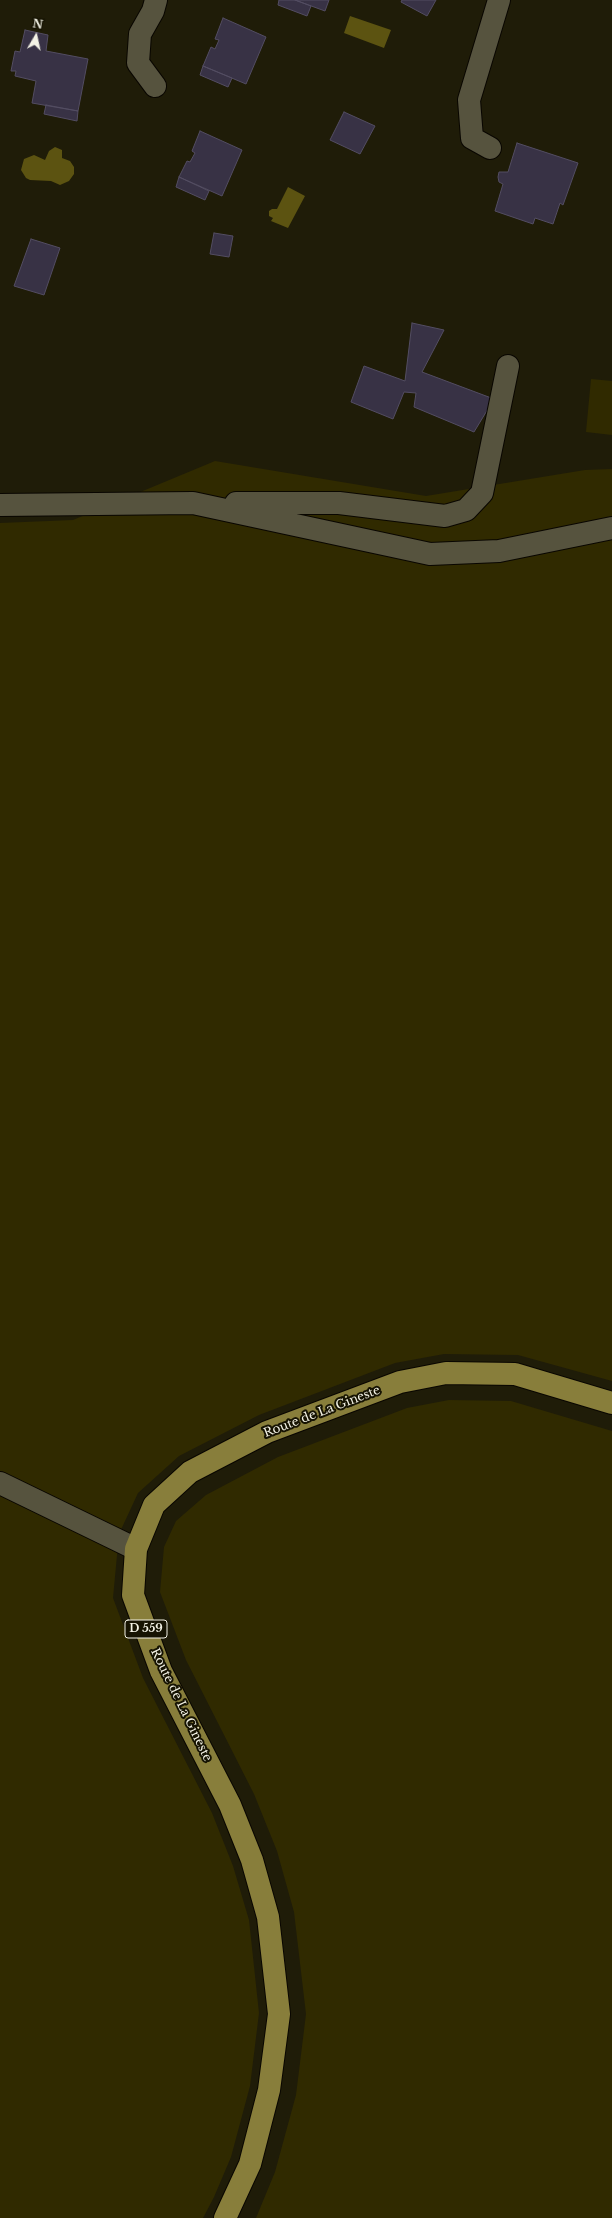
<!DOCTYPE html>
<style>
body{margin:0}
#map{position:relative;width:612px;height:2218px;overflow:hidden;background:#1f1c08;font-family:"Libre Baskerville",serif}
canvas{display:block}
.north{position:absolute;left:16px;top:16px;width:40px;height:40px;-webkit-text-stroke:3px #161302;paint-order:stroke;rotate:9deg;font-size:11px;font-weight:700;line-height:16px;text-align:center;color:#f3f2e5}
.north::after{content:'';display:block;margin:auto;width:14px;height:18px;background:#f3f2e5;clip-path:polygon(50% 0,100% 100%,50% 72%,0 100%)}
</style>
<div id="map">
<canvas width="612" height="2218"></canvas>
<div class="north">N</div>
</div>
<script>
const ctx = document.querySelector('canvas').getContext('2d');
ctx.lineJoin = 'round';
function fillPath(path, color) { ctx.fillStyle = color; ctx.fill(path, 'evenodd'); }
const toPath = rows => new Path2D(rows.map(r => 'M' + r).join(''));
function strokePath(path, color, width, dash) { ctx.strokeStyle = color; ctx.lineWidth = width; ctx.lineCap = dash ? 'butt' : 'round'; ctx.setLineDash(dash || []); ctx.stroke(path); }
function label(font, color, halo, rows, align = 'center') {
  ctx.font = font + ' "Libre Baskerville",serif'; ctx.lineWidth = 4; ctx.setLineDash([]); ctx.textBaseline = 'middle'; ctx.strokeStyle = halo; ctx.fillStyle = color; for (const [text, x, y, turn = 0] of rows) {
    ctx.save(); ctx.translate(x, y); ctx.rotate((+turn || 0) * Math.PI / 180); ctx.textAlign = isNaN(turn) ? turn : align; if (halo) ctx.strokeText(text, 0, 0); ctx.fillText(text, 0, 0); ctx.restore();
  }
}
const green = toPath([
 [591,379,612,381,612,435,586,432],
 [215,461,426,496,585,470,612,469,612,1381,518,1355,444,1354,395,1363,259,1415,179,1456,138,1493,119,1534,113,1598,143,1678,212,1813,233,1866,249,1920,259,2013,250,2086,231,2157,214,2197,203,2218,0,2218,0,523,73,520],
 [449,1400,511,1401,612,1431,612,2218,256,2218,275,2172,296,2095,306,2014,294,1912,277,1851,254,1794,186,1660,160,1592,164,1547,176,1521,206,1495,278,1457,407,1408]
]);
const water = toPath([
 [350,16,391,30,384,48,344,33],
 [55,147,62,150,62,158,70,161,74,167,74,174,69,181,60,185,51,181,30,180,26,178,21,170,24,159,34,155,45,160,49,151],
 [288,187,305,196,288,228,271,221,273,218,269,216,269,211,272,209,277,209]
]);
const building = toPath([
 [279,0,295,0,311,6,307,16,278,5,279,0],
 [295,0,329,0,325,11,295,0],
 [402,0,436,0,427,16,401,2,402,0],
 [223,18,266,37,246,84,203,66,211,47,215,49,219,40,215,39,223,18],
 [25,30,48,35,46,51,88,59,78,111,32,103,36,81,15,76,16,71,11,71,15,51,20,52,25,30],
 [203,66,232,78,228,87,200,75,203,66],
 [46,105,78,111,77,121,44,114,46,105],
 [344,112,375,126,360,154,330,140,344,112],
 [200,131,242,150,222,196,179,177,187,161,190,162,195,153,192,151,200,131],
 [517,143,578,163,563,205,560,203,553,224,535,218,533,224,495,211,503,184,499,182,498,177,499,172,508,172,517,143],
 [179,177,209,191,205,200,176,187,179,177],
 [214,233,233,236,229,257,210,254,214,233],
 [31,239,60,248,44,295,14,286,31,239],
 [412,323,444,330,422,372,494,399,474,432,414,407,416,393,404,392,393,419,351,402,364,366,405,381,412,323]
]);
const minor = toPath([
 [155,86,138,63,140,34,153,11,156,0],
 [490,148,472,138,469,100,499,0],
 [236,503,339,503,445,516,466,510,482,493,508,366],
 [0,505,193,503,430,554,499,551,612,528],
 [0,1483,136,1549]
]);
const major = toPath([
 [225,2218,250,2164,269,2090,279,2014,268,1917,252,1860,230,1805,161,1671,133,1595,136,1549,154,1505,190,1472,267,1432,400,1382,446,1373,515,1374,612,1403]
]);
const shields = [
 [146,1629,42]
];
const shieldNames = [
 ["D 559",146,1629]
];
const streetNames = [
 ["Route de La Gineste",322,1412,-21],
 ["Route de La Gineste",181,1705,64]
];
fillPath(green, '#302a00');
fillPath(water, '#5c5311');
fillPath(building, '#383245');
strokePath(building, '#534d62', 1);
strokePath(minor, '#090600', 24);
strokePath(major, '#090600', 24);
strokePath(minor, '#56533e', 22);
strokePath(major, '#887e3b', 22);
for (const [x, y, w] of shields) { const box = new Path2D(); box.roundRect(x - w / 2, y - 9, w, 18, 3); ctx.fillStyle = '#161302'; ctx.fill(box); strokePath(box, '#f3f2e5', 1); }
label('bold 11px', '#f3f2e5', null, shieldNames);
label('12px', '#f3f2e5', '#161302', streetNames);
</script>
